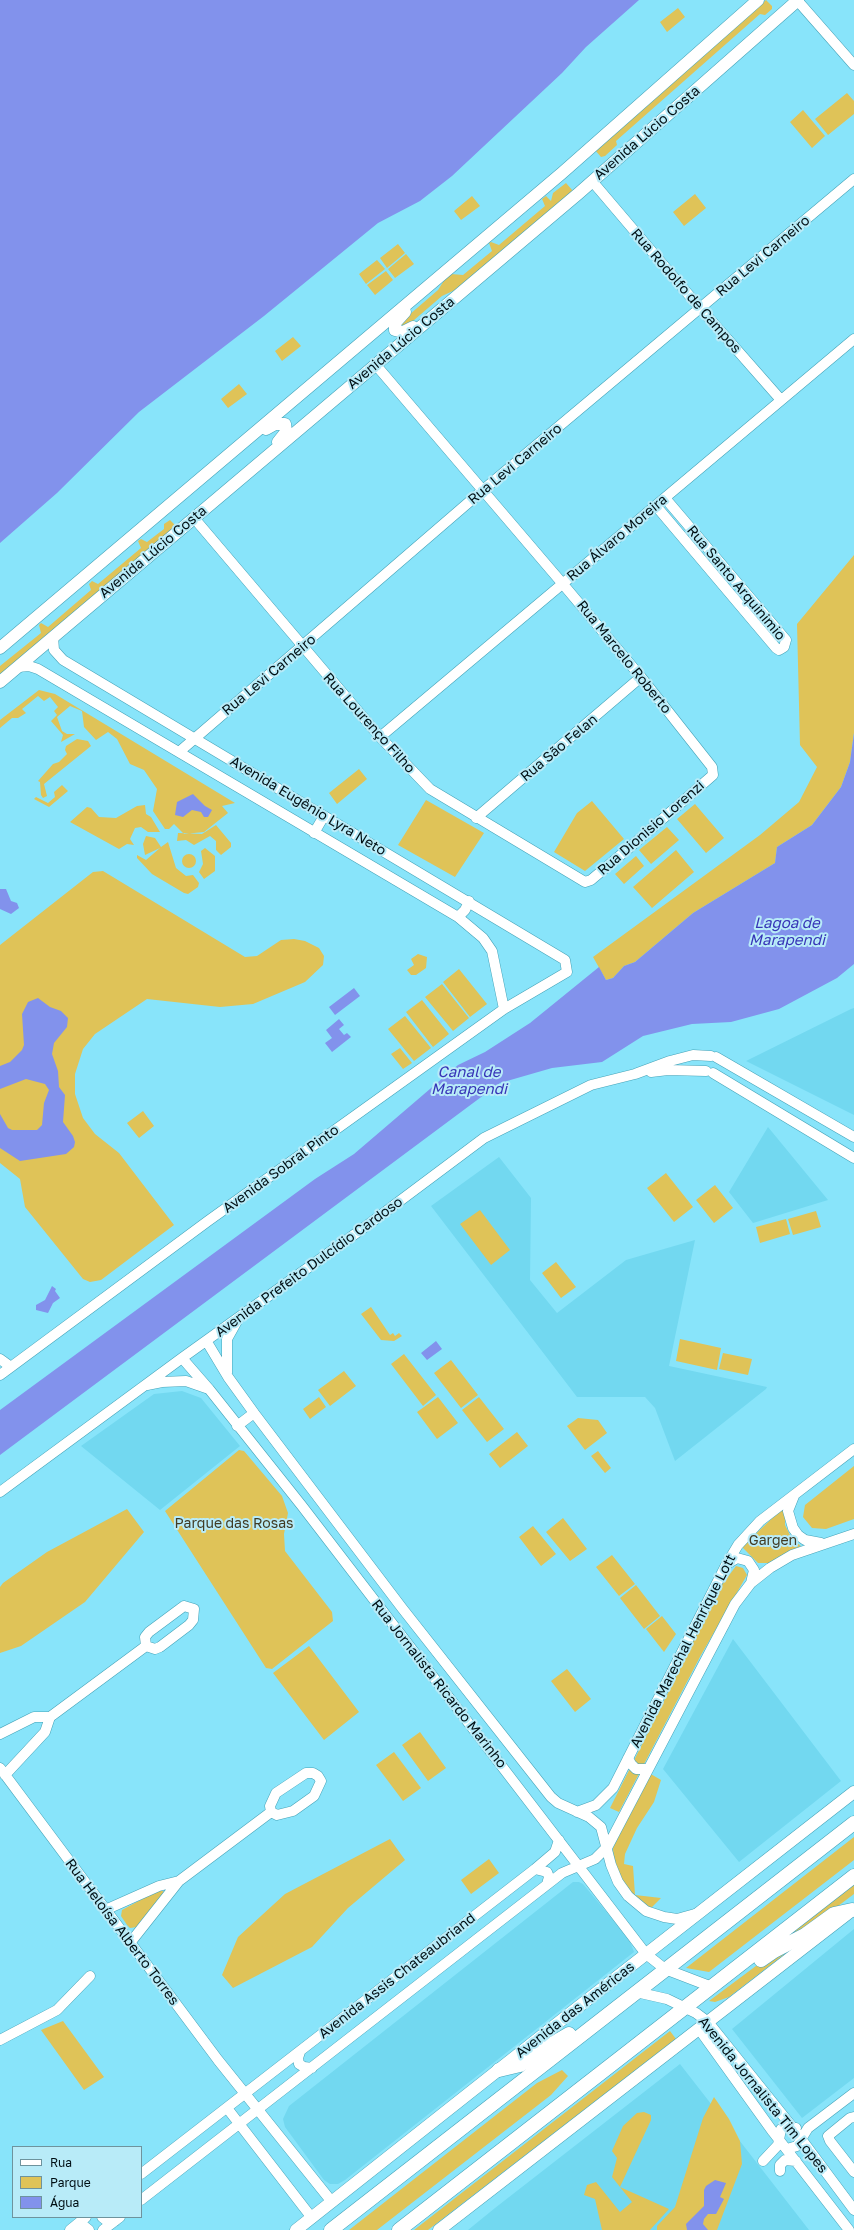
<!DOCTYPE html>
<meta charset="utf-8">
<style>
body{margin:0}
#map{position:relative;width:854px;height:2230px;overflow:hidden;background:#88e4fa;font-family:"Golos Text",sans-serif}
canvas{display:block}
.legend{position:absolute;left:12px;top:2146px;width:130px;height:72px;box-sizing:border-box;background:#b8ebf8;border:1px solid #6e939d;margin:0;padding:5px 7px;list-style:none;font-size:12px;color:#000f14}
.legend li{display:flex;align-items:center;gap:8px;height:20px}
.legend b{width:20px;border:1px solid #6e939d}
</style>
<div id="map">
<canvas width="854" height="2230"></canvas>
<ul class="legend">
<li><b style="height:5px;background:#fff"></b>Rua</li>
<li><b style="height:11px;background:#dfc358"></b>Parque</li>
<li><b style="height:11px;background:#8292ec"></b>Água</li>
</ul>
</div>
<script>
const ctx = document.querySelector('canvas').getContext('2d');
ctx.lineJoin = 'round';
function fillPath(path, color) { ctx.fillStyle = color; ctx.fill(path, 'evenodd'); }
const toPath = rows => new Path2D(rows.map(r => 'M' + r).join(''));
function strokePath(path, color, width, dash) { ctx.strokeStyle = color; ctx.lineWidth = width; ctx.lineCap = dash ? 'butt' : 'round'; ctx.setLineDash(dash || []); ctx.stroke(path); }
function label(font, color, halo, rows, align = 'center') {
  ctx.font = font + ' "Golos Text",sans-serif'; ctx.lineWidth = 4; ctx.setLineDash([]); ctx.textBaseline = 'middle'; ctx.strokeStyle = halo; ctx.fillStyle = color; for (const [text, x, y, turn = 0] of rows) {
    ctx.save(); ctx.translate(x, y); ctx.rotate((+turn || 0) * Math.PI / 180); ctx.textAlign = isNaN(turn) ? turn : align; if (halo) ctx.strokeText(text, 0, 0); ctx.fillText(text, 0, 0); ctx.restore();
  }
}
const built = toPath([
 [854,1008,854,1115,746,1061,851,1009],
 [768,1127,828,1200,753,1223,729,1192],
 [499,1157,531,1198,530,1280,557,1313,626,1260,695,1240,669,1366,767,1387,766,1389,675,1461,655,1408,645,1397,577,1397,431,1206],
 [182,1391,201,1398,240,1446,160,1510,81,1446,154,1394],
 [733,1639,841,1781,739,1862,663,1769],
 [573,1882,579,1882,583,1884,629,1939,634,1952,345,2180,338,2184,330,2184,324,2180,285,2127,283,2119,289,2106],
 [854,1929,854,2078,802,2118,732,2029],
 [680,2064,809,2230,468,2230,495,2208]
]);
const green = toPath([
 [766,0,772,6,772,9,765,15,760,14,616,141,617,145,605,156,601,157,595,150],
 [678,8,685,17,667,32,660,22],
 [847,93,854,101,854,114,828,135,815,119],
 [803,110,825,136,812,148,790,122],
 [566,183,573,191,455,290,442,296,406,327,401,326,402,321,438,290,445,279,451,274,463,275,492,251,489,243,491,242,499,245,545,206,542,199,546,196,551,201,553,193],
 [695,194,706,208,684,226,673,212],
 [472,196,480,206,461,220,454,211],
 [398,244,405,253,387,268,380,258],
 [406,254,414,264,395,278,388,269],
 [377,260,385,269,366,284,359,274],
 [386,271,393,280,375,295,367,285],
 [293,337,301,346,282,361,275,351],
 [239,384,247,394,228,408,221,399],
 [170,520,177,527,0,675,0,666,41,633,39,625,41,623,48,627,91,590,89,584,92,581,98,584,141,548,138,541,141,539,147,542,164,529,164,524],
 [854,555,854,733,850,762,841,787,812,825,777,847,775,863,693,913,635,962,624,966,613,978,606,980,593,957,760,835,799,802,817,767,800,745,797,624],
 [39,690,55,694,235,803,222,806,228,813,204,832,184,834,174,824,169,829,165,829,153,811,157,789,144,770,130,764,117,739,108,732,96,740,84,727,82,711,70,706,57,717,62,731,67,734,75,734,61,742,63,735,51,721,57,715,54,711,58,707,50,697,44,701,38,696,22,709,26,713,18,718,12,718,0,728,0,720],
 [77,739,88,741,91,746,44,784,47,796,43,798,41,795,40,782,38,781,53,764,59,762,67,754,65,750,66,746],
 [359,769,367,779,337,804,329,793],
 [62,785,68,791,49,807,34,799,36,797,48,803,55,797,54,792],
 [426,800,484,833,455,877,398,845],
 [592,801,624,839,585,871,554,852,577,813],
 [695,804,724,838,706,853,677,819],
 [145,805,146,814,151,817,160,832,148,832,141,827,135,828,130,839,134,845,127,844,119,849,70,822,87,807,91,808,99,817,116,818,137,806],
 [216,825,231,843,231,847,221,855,216,850,216,841,210,836,194,845,186,840,177,841,178,833,202,834],
 [667,827,679,840,651,864,639,850],
 [146,836,155,838,161,847,168,842,176,868,186,876,193,875,199,883,198,887,188,894,184,893,152,874,137,858,137,855,146,860,160,848,145,855,143,844],
 [205,848,215,856,215,871,204,879,199,872,203,864,201,851],
 [676,850,694,872,652,908,633,887],
 '182 861a7 7 0 1 1 14 0a7 7 0 1 1-14 0Z',
 [636,856,644,866,624,884,615,874],
 [103,871,245,957,257,956,281,940,294,939,305,941,319,948,324,956,323,965,305,982,253,1004,220,1007,147,999,95,1034,83,1049,75,1074,75,1094,83,1118,95,1134,119,1153,174,1225,101,1280,90,1282,83,1279,25,1207,20,1179,0,1163,0,945,93,872],
 [418,954,427,957,426,968,416,975,411,975,407,970,414,965,411,959],
 [459,969,487,1004,470,1017,443,982],
 [442,984,469,1018,453,1031,425,997],
 [422,1000,449,1034,433,1047,406,1012],
 [405,1016,431,1048,414,1061,388,1029],
 [400,1048,412,1063,403,1069,391,1054],
 [143,1111,154,1126,139,1138,127,1123],
 [666,1173,693,1207,674,1222,647,1188],
 [715,1185,733,1208,714,1223,696,1200],
 [480,1210,510,1250,491,1265,460,1224],
 [816,1211,821,1227,793,1235,788,1219],
 [786,1219,790,1234,760,1243,756,1227],
 [556,1262,576,1287,561,1298,542,1273],
 [371,1307,390,1335,393,1333,395,1336,399,1333,402,1336,394,1341,381,1340,361,1314],
 [680,1339,721,1348,717,1370,676,1361],
 [723,1353,752,1359,748,1375,719,1369],
 [404,1354,436,1395,423,1406,391,1364],
 [451,1360,478,1395,461,1408,434,1373],
 [344,1371,356,1386,330,1406,318,1390],
 [319,1397,326,1407,310,1419,303,1409],
 [438,1397,458,1423,437,1439,417,1412],
 [479,1397,504,1429,487,1442,462,1410],
 [578,1418,598,1420,607,1433,585,1450,567,1426],
 [517,1432,528,1446,500,1468,489,1454],
 [239,1450,244,1451,282,1496,288,1513,284,1534,285,1551,332,1612,333,1621,272,1669,266,1668,165,1511],
 [598,1451,611,1468,605,1473,591,1456],
 [854,1466,854,1519,826,1529,812,1528,803,1517,805,1505],
 [785,1506,785,1525,792,1539,801,1546,789,1551,773,1563,758,1563,742,1547],
 [127,1509,144,1532,85,1602,21,1646,0,1653,0,1587,3,1583,47,1552],
 [563,1518,587,1549,570,1561,546,1532],
 [533,1526,556,1554,541,1566,519,1537],
 [612,1555,635,1584,619,1596,596,1567],
 [736,1566,743,1568,747,1575,701,1655,619,1812,610,1808,688,1653,702,1619,721,1586],
 [636,1585,660,1616,644,1629,620,1598],
 [662,1616,676,1634,664,1652,646,1629],
 [309,1646,359,1712,324,1740,273,1673],
 [567,1669,591,1699,575,1712,551,1681],
 [420,1732,446,1768,428,1781,402,1745],
 [394,1752,421,1788,403,1801,376,1765],
 [649,1773,661,1780,654,1802,637,1828,625,1854,624,1864,633,1866,635,1895,661,1898,650,1909,637,1901,621,1880,614,1865,613,1848],
 [854,1837,854,1860,709,1972,686,1968],
 [390,1839,405,1860,348,1908,312,1947,233,1988,222,1975,238,1937,285,1894],
 [489,1859,499,1873,471,1894,461,1880],
 [854,1883,854,1894,809,1928,787,1939,787,1934],
 [159,1890,165,1892,137,1927,130,1928,127,1925,121,1916,122,1910],
 [790,1950,729,1997,715,2002,709,2001,772,1954],
 [63,2021,104,2077,84,2090,41,2030],
 [670,2031,676,2039,428,2230,414,2230],
 [562,2070,568,2076,551,2095,377,2230,349,2230,537,2083],
 [714,2097,729,2119,740,2141,742,2164,717,2230,657,2230,657,2226,675,2207,703,2118],
 [644,2112,651,2115,651,2120,620,2187,669,2209,650,2230,602,2230,595,2199,584,2195,587,2185,596,2182,620,2212,632,2202,612,2177,617,2158,612,2151,623,2126,637,2113]
]);
const water = toPath([
 [0,0,639,0,586,47,562,73,452,176,420,201,378,223,264,316,139,412,57,493,0,543],
 [854,733,854,964,837,978,779,1009,731,1022,692,1024,643,1036,602,1062,552,1068,500,1083,0,1455,0,1410,315,1179,354,1154,458,1065,485,1052,530,1023,599,967,606,980,613,978,624,966,635,962,693,913,775,863,777,847,812,825,841,787,850,762],
 [193,794,205,806,212,810,208,817,204,817,201,812,192,810,183,817,175,815,177,802],
 [0,889,6,889,11,901,17,903,19,908,11,914,0,909],
 [354,988,360,996,335,1015,329,1007],
 [38,998,50,1007,61,1011,68,1018,67,1027,54,1043,52,1054,58,1071,59,1087,65,1095,63,1122,73,1136,75,1142,74,1147,66,1154,20,1161,0,1148,0,1114,8,1128,12,1130,37,1130,42,1125,44,1103,49,1090,45,1084,26,1079,0,1089,0,1066,10,1062,22,1050,24,1045,22,1014,28,1002],
 [339,1019,344,1025,339,1029,344,1035,347,1033,351,1037,332,1052,325,1043,332,1038,326,1030],
 [52,1286,56,1289,55,1291,60,1298,53,1303,48,1313,36,1310,36,1305,45,1300],
 [436,1341,442,1349,427,1360,421,1353],
 [715,2180,726,2183,720,2197,724,2199,716,2214,708,2214,704,2219,703,2224,708,2230,687,2230,686,2224,704,2206,704,2190,706,2186]
]);
const minor = toPath([
 [797,0,854,65],
 [592,181,694,301,781,400],
 [656,506,776,648,779,650,784,647,786,640,665,498],
 [194,518,380,737,430,789,585,882,591,880,629,848,713,775,712,767,641,677,562,583,375,364],
 [18,667,29,666,38,669,458,917,483,938,492,951,504,1009],
 [380,737,854,339],
 [179,752,483,490,854,179],
 [476,818,641,677],
 [314,833,324,816],
 [458,917,465,910,469,901],
 [716,1057,854,1137],
 [651,1072,668,1070,706,1071],
 [713,1073,854,1158],
 [207,1342,228,1377,254,1413,402,1608,551,1797,558,1803,589,1817,601,1827,611,1865,618,1882,628,1896,646,1911,664,1917,677,1919,695,1914],
 [182,1358,209,1389,302,1506,646,1954,665,1969,712,1987],
 [0,1359,11,1367],
 [227,1373,227,1339,237,1321],
 [0,1375,208,1221,504,1009,567,972,565,960,63,660,54,650,53,637],
 [147,1385,162,1382,186,1381,206,1388],
 [237,1426,254,1413],
 [0,1492,182,1358,369,1224,484,1138,591,1085,635,1074,670,1061,693,1055,711,1056],
 [794,1496,788,1511,793,1528,798,1535,805,1540,821,1543],
 [727,1564,737,1558,748,1561,754,1570,751,1583],
 [184,1606,194,1609,193,1620,189,1625,160,1647,155,1649,146,1646,145,1637,149,1632,184,1606],
 [0,1734,34,1717,50,1717,146,1646],
 [628,1758,631,1764,636,1769,648,1769],
 [0,1768,218,2060,332,2202],
 [306,1773,313,1773,318,1776,321,1781,314,1796,293,1811,277,1815,271,1812,270,1806,276,1793,306,1773],
 [5,1775,45,1732,50,1717],
 [577,1812,596,1805,613,1788,726,1565,738,1545,760,1521,854,1449],
 [535,1869,547,1872,549,1877,547,1884],
 [105,1910,159,1886,179,1881],
 [130,1943,179,1881,271,1812],
 [636,1992,667,1999,696,2013,708,2022,793,2128,854,2210],
 [699,2029,773,2132,849,2230],
 [0,2040,57,2010,90,1976],
 [300,2052,298,2058,299,2064,304,2067,312,2068],
 [227,2108,312,2218],
 [854,2117,850,2118,828,2136,830,2141,854,2172],
 [787,2149,797,2146,808,2128,854,2093],
 [763,2161,778,2145,781,2129,787,2127,796,2128],
 [780,2171,780,2165,785,2160,796,2161],
 [141,2174,535,1869,555,1852,559,1840],
 [141,2200,562,1873,595,1859,608,1846,735,1604,751,1583,770,1568,792,1555,854,1534],
 [102,2217,107,2221,115,2221],
 [77,2225,84,2226,89,2230],
 [70,2230,86,2217],
 [103,2230,120,2217]
]);
const major = toPath([
 [405,312,395,323,395,330,403,332,413,327],
 [266,429,275,424,285,424,286,432,278,442],
 [0,648,562,173,758,0],
 [0,682,579,193,798,0],
 [296,2230,568,2015,854,1792],
 [439,2230,851,1911]
]);
const highway = toPath([
 [761,1960,774,1951,805,1935,834,1914,852,1910],
 [499,2070,520,2065,540,2051,569,2034],
 [331,2230,854,1823],
 [399,2230,854,1876]
]);
const streetNames = [
 ["Avenida Lúcio Costa",647,133,-41],
 ["Rua Levi Carneiro",763,256,-40],
 ["Rua Rodolfo de Campos",686,291,49],
 ["Avenida Lúcio Costa",401,343,-40],
 ["Rua Levi Carneiro",515,464,-40],
 ["Rua Álvaro Moreira",617,538,-40],
 ["Avenida Lúcio Costa",153,552,-40],
 ["Rua Santo Arquinimio",736,583,50],
 ["Rua Marcelo Roberto",624,657,51],
 ["Rua Levi Carneiro",269,675,-40],
 ["Rua Lourenço Filho",369,723,48],
 ["Rua São Felan",559,748,-40],
 ["Avenida Eugênio Lyra Neto",308,806,31],
 ["Rua Dionisio Lorenzi",651,828,-41],
 ["Avenida Sobral Pinto",281,1169,-36],
 ["Avenida Prefeito Dulcídio Cardoso",309,1267,-36],
 ["Avenida Marechal Henrique Lott",683,1651,-63],
 ["Rua Jornalista Ricardo Marinho",439,1684,52],
 ["Rua Heloísa Alberto Torres",122,1932,53],
 ["Avenida Assis Chateaubriand",397,1976,-38],
 ["Avenida das Américas",575,2010,-38],
 ["Avenida Jornalista Tim Lopes",763,2095,51]
];
const parkNames = [
 ["Parque das Rosas",234,1524],
 ["Gargen",773,1541]
];
const waterNames = [
 ["Lagoa de",787,923],
 ["Marapendi",787,940],
 ["Canal de",469,1072],
 ["Marapendi",469,1089]
];
fillPath(built, '#72d8f0');
fillPath(green, '#dfc358');
fillPath(water, '#8292ec');
strokePath(minor, '#45a3b8', 11);
strokePath(major, '#45a3b8', 13);
strokePath(highway, '#45a3b8', 15);
strokePath(minor, '#fff', 10);
strokePath(major, '#fff', 12);
strokePath(highway, '#fff', 14);
label('14px', '#000f14', '#b8ebf8', streetNames);
label('14px', '#413b23', '#b8ebf8', parkNames);
label('italic 15px', '#3735b7', '#b8ebf8', waterNames);
</script>
